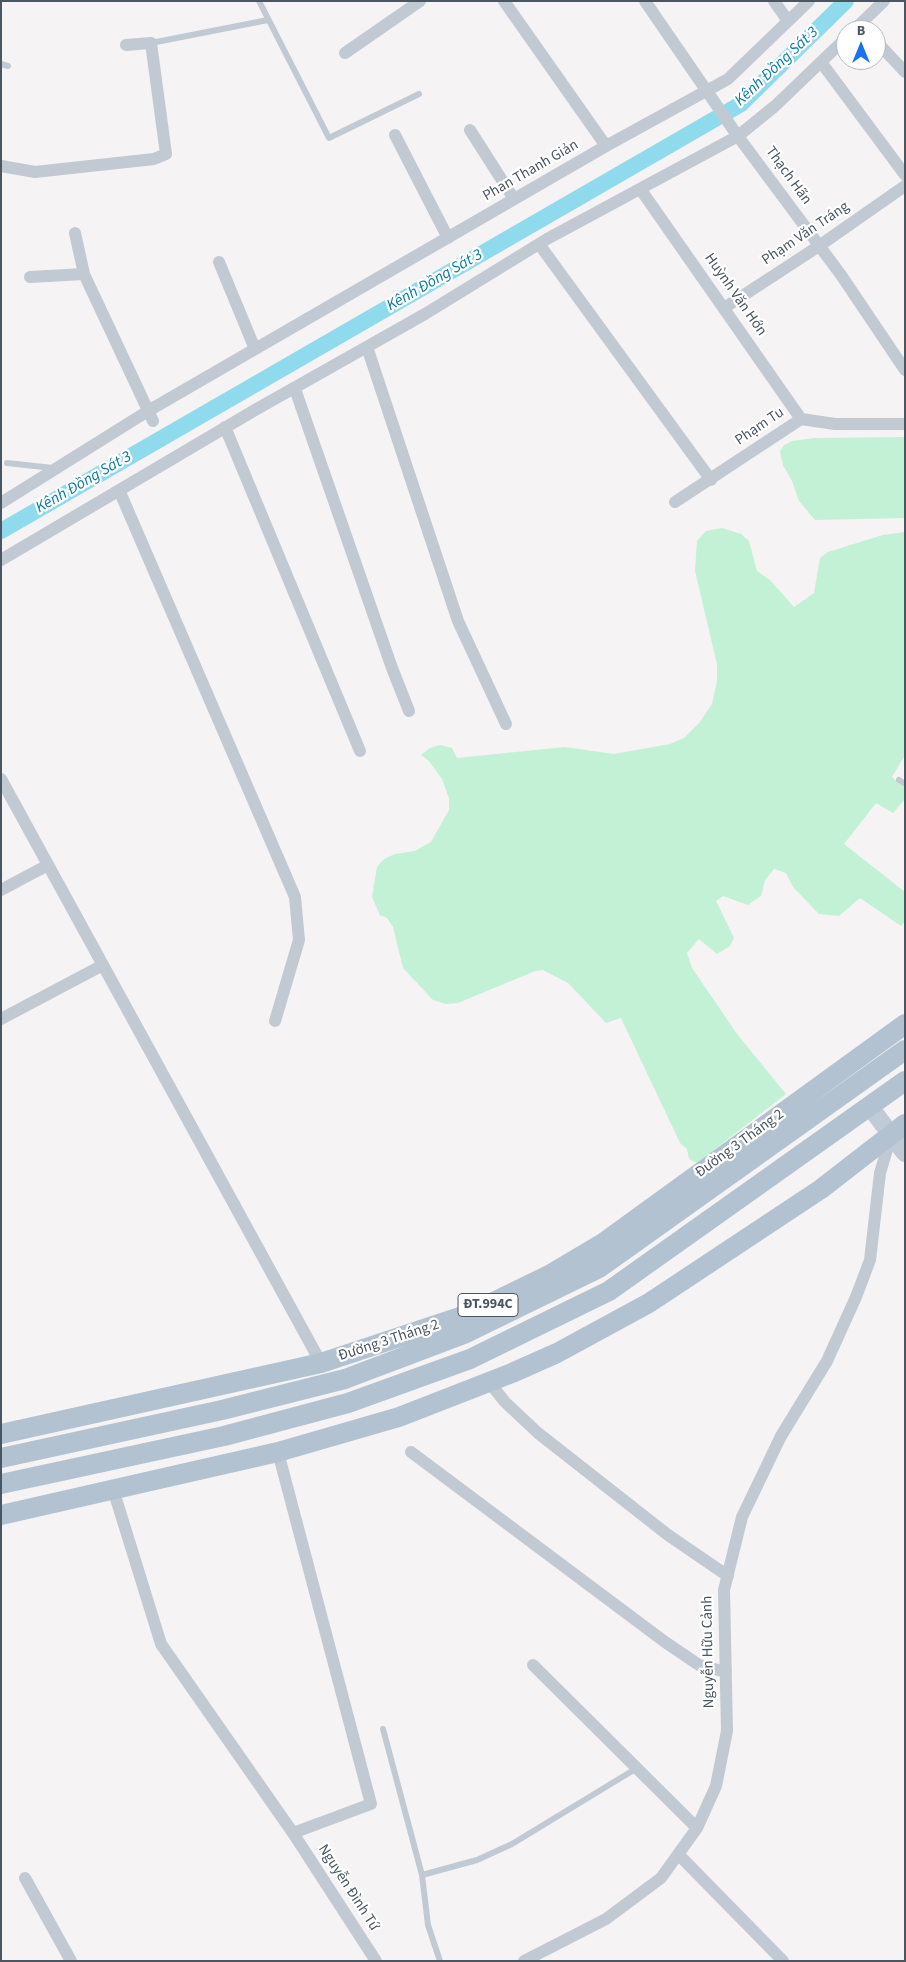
<!DOCTYPE html>
<meta charset="utf-8">
<style>
body{margin:0}
#map{position:relative;width:906px;height:1962px;overflow:hidden;background:#f5f3f3;font-family:"Source Sans 3",sans-serif}
canvas{display:block}
.frame{position:absolute;inset:0;border:2px solid #4a5661;pointer-events:none}
.north{position:absolute;left:836px;top:20px;width:50px;height:50px;box-sizing:border-box;background:#fff;border:1px solid #b7bbc0;border-radius:50%;rotate:0deg;font-size:14px;font-weight:700;line-height:20px;text-align:center;color:#4a5661}
.north::after{content:'';display:block;margin:auto;width:18px;height:22px;background:#1a73e8;clip-path:polygon(50% 0,100% 100%,50% 72%,0 100%)}
</style>
<div id="map">
<canvas width="906" height="1962"></canvas>
<div class="frame"></div>
<div class="north">B</div>
</div>
<script>
const ctx = document.querySelector('canvas').getContext('2d');
ctx.lineJoin = 'round';
function fillPath(path, color) { ctx.fillStyle = color; ctx.fill(path, 'evenodd'); }
const toPath = rows => new Path2D(rows.map(r => 'M' + r).join(''));
function strokePath(path, color, width, dash) { ctx.strokeStyle = color; ctx.lineWidth = width; ctx.lineCap = dash ? 'butt' : 'round'; ctx.setLineDash(dash || []); ctx.stroke(path); }
function label(font, color, halo, rows, align = 'center') {
  ctx.font = font + ' "Source Sans 3",sans-serif'; ctx.lineWidth = 4.5; ctx.setLineDash([]); ctx.textBaseline = 'middle'; ctx.strokeStyle = halo; ctx.fillStyle = color; for (const [text, x, y, turn = 0] of rows) {
    ctx.save(); ctx.translate(x, y); ctx.rotate((+turn || 0) * Math.PI / 180); ctx.textAlign = isNaN(turn) ? turn : align; if (halo) ctx.strokeText(text, 0, 0); ctx.fillText(text, 0, 0); ctx.restore();
  }
}
const green = toPath([
 [905,437,905,518,815,520,799,501,792,481,783,465,780,451,784,445,792,441,815,438],
 [722,528,741,534,749,541,757,571,770,580,794,607,814,593,820,558,828,552,883,535,905,532,905,755,892,777,905,789,905,799,893,813,876,803,844,844,905,892,905,921,901,926,860,898,839,916,819,914,793,887,786,873,774,869,765,880,761,896,748,905,723,896,716,901,734,938,730,946,717,954,699,939,687,953,692,968,737,1034,786,1094,697,1163,689,1159,687,1149,680,1143,621,1018,606,1023,568,983,543,970,535,971,458,1003,446,1004,433,1000,403,968,393,927,387,918,380,915,372,897,377,867,384,859,395,854,415,851,431,842,449,810,449,798,442,779,428,760,421,755,430,748,440,745,452,748,457,758,565,747,614,754,670,744,684,738,699,723,712,704,717,681,717,664,695,571,697,541,706,531]
]);
const canal = toPath([
 [1,531,741,104,846,1]
]);
const lane = toPath([
 [259,1,329,138,419,94],
 [151,43,268,20],
 [1,64,8,66],
 [7,463,53,468],
 [899,780,905,784],
 [383,1729,422,1875,428,1925,440,1961],
 [422,1875,477,1860,512,1844,637,1768]
]);
const street = toPath([
 [504,1,606,146],
 [645,1,737,135,841,275,905,370],
 [774,1,788,21],
 [854,30,884,1],
 [876,41,905,72],
 [345,53,420,1],
 [821,62,905,175],
 [470,130,514,199],
 [395,135,448,238],
 [1,166,35,172,154,159,166,154,151,43,126,45],
 [641,190,801,419],
 [75,233,84,274,153,421],
 [539,244,711,480],
 [219,262,255,349],
 [30,277,84,274],
 [724,308,819,246,905,186],
 [367,347,458,621,506,724],
 [295,389,392,668,409,711],
 [225,427,360,751],
 [119,490,295,897,299,940,275,1021],
 [675,502,801,419,835,424,905,424],
 [1,503,148,411,606,146,728,79,809,1],
 [1,560,255,410,425,314,547,239,738,136,775,106,846,38],
 [1,779,321,1363],
 [1,890,48,865],
 [1,1019,103,965],
 [489,1382,505,1402,538,1433,668,1535,728,1576],
 [278,1452,371,1804,293,1833],
 [411,1452,665,1642,699,1665,726,1672],
 [113,1489,161,1644,293,1833,376,1961],
 [533,1665,697,1828],
 [678,1854,783,1961],
 [25,1878,71,1961],
 [524,1961,606,1919,661,1878,697,1828,716,1786,727,1731,724,1590,742,1517,781,1436,827,1361,856,1297,870,1260,880,1173,891,1136]
]);
const secondary = toPath([
 [870,1107,905,1153]
]);
const primary = toPath([
 [1,1434,321,1363,469,1314,549,1275,603,1243,905,1024],
 [1,1458,222,1410,345,1379,464,1334,599,1268,905,1050],
 [1,1484,224,1436,348,1403,470,1359,609,1291,905,1081],
 [1,1515,278,1452,399,1417,512,1373,557,1353,649,1303,821,1189,905,1124]
]);
const shields = [
 [488,1305,60]
];
const shieldNames = [
 ["ĐT.994C",488,1305]
];
const streetNames = [
 ["Phan Thanh Giản",531,171,-30],
 ["Thạch Hãn",788,176,54],
 ["Phạm Văn Tráng",806,234,-34],
 ["Huỳnh Văn Hớn",735,295,55],
 ["Phạm Tu",760,427,-34],
 ["Đường 3 Tháng 2",740,1144,-36],
 ["Đường 3 Tháng 2",389,1341,-18],
 ["Nguyễn Hữu Cảnh",709,1652,-91],
 ["Nguyễn Đình Tứ",348,1888,57]
];
const waterNames = [
 ["Kênh Đồng Sát 3",777,67,-43],
 ["Kênh Đồng Sát 3",435,281,-30],
 ["Kênh Đồng Sát 3",84,483,-30]
];
fillPath(green, '#c3f1d5');
strokePath(canal, '#90daee', 16);
strokePath(lane, '#c1cad2', 6);
strokePath(street, '#c1cad2', 12);
strokePath(secondary, '#c1cbd6', 18);
strokePath(primary, '#b3c2d1', 20);
for (const [x, y, w] of shields) { const box = new Path2D(); box.roundRect(x - w / 2, y - 11.5, w, 23, 4); ctx.fillStyle = '#fff'; ctx.fill(box); strokePath(box, '#4a5661', 1); }
label('bold 14px', '#4a5661', null, shieldNames);
label('15px', '#4a5661', '#fff', streetNames);
label('italic 16px', '#0c7c9b', '#fff', waterNames);
</script>
